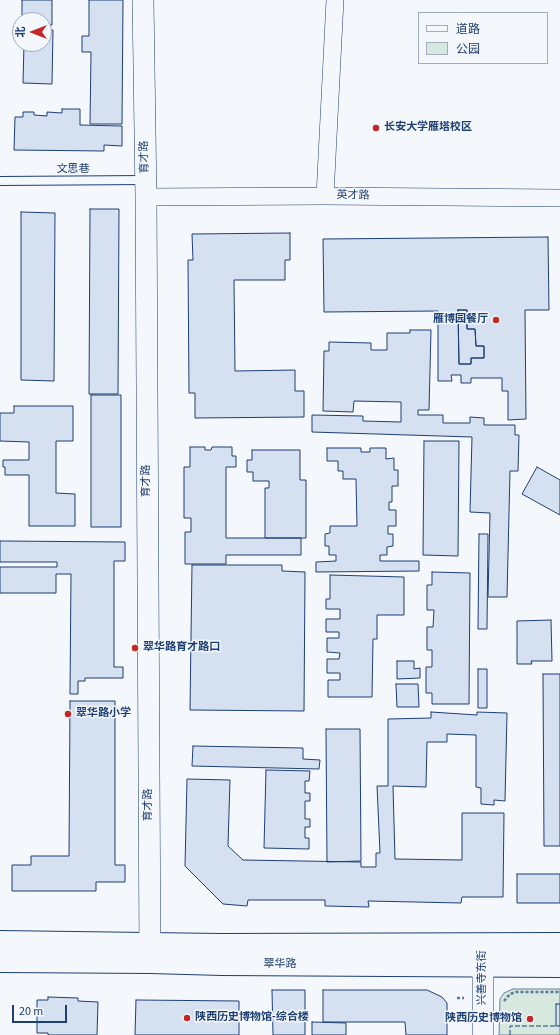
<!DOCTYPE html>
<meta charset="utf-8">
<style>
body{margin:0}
#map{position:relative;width:560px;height:1035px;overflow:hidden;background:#f4f7fb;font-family:"Source Sans 3","Noto Sans SC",sans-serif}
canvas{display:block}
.legend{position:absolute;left:418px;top:12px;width:130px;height:52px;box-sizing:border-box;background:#f4f7fb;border:1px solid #9eadc5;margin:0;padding:5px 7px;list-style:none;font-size:12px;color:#1d3f73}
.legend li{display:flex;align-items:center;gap:8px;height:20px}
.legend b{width:20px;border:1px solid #9eadc5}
.north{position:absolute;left:12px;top:12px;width:40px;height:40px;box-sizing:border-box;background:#f4f7fb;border:1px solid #9eadc5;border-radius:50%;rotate:270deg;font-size:11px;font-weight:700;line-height:16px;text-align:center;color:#1d3f73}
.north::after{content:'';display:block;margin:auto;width:14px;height:18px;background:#c62828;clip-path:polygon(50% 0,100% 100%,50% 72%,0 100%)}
.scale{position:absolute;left:12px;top:1005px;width:55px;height:18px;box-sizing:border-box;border:2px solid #1d3f73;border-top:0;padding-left:5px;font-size:12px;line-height:14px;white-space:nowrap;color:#1d3f73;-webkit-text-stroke:3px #f4f7fb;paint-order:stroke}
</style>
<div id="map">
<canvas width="560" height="1035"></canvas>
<ul class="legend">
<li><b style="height:5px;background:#f4f7fb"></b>道路</li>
<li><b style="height:11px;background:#d7e8df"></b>公园</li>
</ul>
<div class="north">北</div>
<div class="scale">20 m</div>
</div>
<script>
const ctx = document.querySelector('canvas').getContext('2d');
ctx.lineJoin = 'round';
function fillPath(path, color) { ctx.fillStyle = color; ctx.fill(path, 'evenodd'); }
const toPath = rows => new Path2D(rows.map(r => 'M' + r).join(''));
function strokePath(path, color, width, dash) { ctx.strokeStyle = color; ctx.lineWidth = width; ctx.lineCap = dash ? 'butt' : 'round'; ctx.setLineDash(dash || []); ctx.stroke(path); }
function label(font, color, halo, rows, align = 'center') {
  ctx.font = font + ' "Source Sans 3","Noto Sans SC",sans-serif'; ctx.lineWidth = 3; ctx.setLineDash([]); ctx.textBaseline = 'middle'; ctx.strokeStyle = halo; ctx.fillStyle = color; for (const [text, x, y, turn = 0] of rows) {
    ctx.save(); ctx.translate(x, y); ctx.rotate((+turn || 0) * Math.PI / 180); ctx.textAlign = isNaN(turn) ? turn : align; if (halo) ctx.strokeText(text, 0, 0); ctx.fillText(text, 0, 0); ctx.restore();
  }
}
const green = toPath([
 [513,989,560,989,560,1035,499,1035,500,999,504,993,513,989]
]);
const building = toPath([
 [22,0,52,0,52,25,44,25,44,20,22,20,22,0],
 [89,0,123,0,122,124,90,124,91,52,82,52,82,36,89,36,89,0],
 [44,30,53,30,52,84,23,83,24,44,44,44,44,30],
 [62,109,80,109,80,125,122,126,122,146,104,145,104,151,14,150,15,117,23,117,23,112,34,112,34,115,47,116,47,112,62,113,62,109],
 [90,209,119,209,118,394,89,394,90,209],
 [21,212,55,213,54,381,21,380,21,212],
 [290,233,290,260,285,260,285,280,234,280,235,371,295,370,295,391,304,391,304,417,195,418,195,393,189,393,188,260,193,260,192,234,290,233],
 [548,237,549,310,525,310,526,419,508,420,508,391,502,391,502,378,471,378,471,383,461,383,461,375,451,375,452,381,438,381,438,311,324,312,323,239,548,237],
 [458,310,467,310,467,329,475,329,476,346,484,346,484,358,471,358,471,364,459,364,458,310],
 [458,310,467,310,467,329,475,329,476,346,484,346,484,358,471,358,471,364,459,364,458,310],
 [410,330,431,330,429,410,418,410,418,415,443,415,443,423,470,423,470,417,484,418,484,425,515,425,515,435,519,435,518,471,510,471,507,597,488,597,490,513,470,512,472,437,312,432,312,415,363,416,363,421,401,422,401,402,354,401,353,412,323,411,324,351,329,351,329,342,371,343,371,350,387,350,387,333,410,333,410,330],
 [91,395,121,395,121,527,91,527,91,395],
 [14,406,73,406,73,441,56,441,56,493,75,494,75,526,29,526,29,475,5,475,5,467,3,467,3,460,29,460,29,442,0,441,0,413,14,413,14,406],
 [424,441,459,441,458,556,423,555,424,441],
 [190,447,205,447,205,450,211,450,212,447,232,447,232,456,236,456,236,467,226,467,226,538,301,538,301,555,226,555,226,564,185,564,185,532,191,532,191,518,184,518,184,467,190,467,190,447],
 [327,448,361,448,361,452,370,452,370,448,386,448,386,459,394,458,394,470,398,470,398,486,392,486,392,502,389,502,389,510,396,510,396,526,388,526,388,534,393,534,393,546,387,547,387,555,380,555,380,561,419,561,419,571,316,572,316,562,336,561,336,555,329,555,329,546,325,546,325,534,330,533,330,526,357,526,356,479,343,479,343,471,338,471,338,461,327,461,327,448],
 [252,450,300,450,300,480,306,480,306,538,265,538,265,488,269,488,269,481,253,481,253,472,247,472,247,460,252,460,252,450],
 [537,467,560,480,560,515,522,494,537,467],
 [479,534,488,534,487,629,478,629,479,534],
 [0,541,125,542,125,561,114,561,114,667,123,667,123,678,85,678,85,681,78,681,78,694,70,694,71,574,56,574,56,593,0,593,0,567,57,567,57,562,0,562,0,541],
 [192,565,282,565,282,571,305,572,304,711,190,710,192,565],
 [432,572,470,573,469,704,432,704,432,693,426,693,426,667,432,667,432,650,427,650,427,627,433,627,434,610,427,610,427,585,432,585,432,572],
 [330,575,404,577,404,615,377,615,377,639,373,639,372,697,328,697,328,680,340,680,340,673,327,673,327,659,339,659,340,653,327,652,327,638,339,638,339,632,326,632,326,619,340,619,340,609,326,609,326,599,330,599,330,575],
 [551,620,552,661,531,661,532,664,517,664,517,621,551,620],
 [397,661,414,661,414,669,420,668,420,678,397,679,397,661],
 [478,669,487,669,487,708,478,708,478,669],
 [543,674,560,674,560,846,544,846,543,674],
 [396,684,418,684,419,707,397,707,396,684],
 [70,701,115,701,115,865,125,865,125,882,96,882,96,891,12,891,12,865,31,865,31,856,69,856,70,701],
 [431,712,477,715,477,712,507,713,505,801,494,800,494,805,481,804,481,788,476,787,476,735,447,734,447,742,427,742,426,787,393,786,395,859,462,860,462,813,504,813,503,897,462,897,461,903,368,901,369,907,326,906,325,906,325,900,248,900,247,906,223,904,185,866,187,779,230,780,228,846,243,860,361,862,361,867,376,867,376,853,380,853,377,786,388,786,388,719,431,718,431,712],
 [326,729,360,729,361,861,327,862,326,729],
 [193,746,303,748,303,759,320,760,319,769,192,766,193,746],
 [266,770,310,771,309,781,305,781,305,793,310,793,310,801,305,801,305,819,310,819,310,827,305,827,305,838,309,838,309,849,264,848,266,770],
 [517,874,560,874,560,903,517,903,517,874],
 [272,990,305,990,305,1035,273,1035,272,990],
 [323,990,427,990,442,997,447,1003,447,1035,406,1035,405,1022,323,1022,323,990],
 [48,997,78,998,78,1001,98,1002,97,1035,48,1035,48,1033,37,1033,37,1000,48,1000,48,997],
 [136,1000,239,1001,239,1035,135,1035,136,1000],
 [556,1004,560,1004,560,1026,556,1026,556,1004],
 [312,1022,346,1023,346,1035,312,1035,312,1022]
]);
const path = toPath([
 [457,998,464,998],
 [504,1001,510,994,516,992,560,992]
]);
const service = toPath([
 [0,181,145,180]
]);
const minor = toPath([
 [325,196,335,0],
 [146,197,325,196,560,198]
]);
const tertiary = toPath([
 [143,0,146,197,150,961],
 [483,948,483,1035]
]);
const secondary = toPath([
 [0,942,221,945,560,944],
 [0,961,150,962,222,964,560,966]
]);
const fence = toPath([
 [510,1035,510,1026,556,1026]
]);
const markers = [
 [376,128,4,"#c62828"],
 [496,320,4,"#c62828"],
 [135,648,4,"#c62828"],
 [68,714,4,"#c62828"],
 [187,1018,4,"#c62828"],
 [530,1019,4,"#c62828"]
];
const poiNames = [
 ["长安大学雁塔校区",384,128],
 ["雁博园餐厅",488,320,"right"],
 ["翠华路育才路口",143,648],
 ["翠华路小学",76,714],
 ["陕西历史博物馆-综合楼",195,1018],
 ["陕西历史博物馆",522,1019,"right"]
];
const streetNames = [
 ["育才路",145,157,-91],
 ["文思巷",73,170],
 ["英才路",353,196,1],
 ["育才路",147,481,-90],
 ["育才路",149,805,-90],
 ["翠华路",280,965],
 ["兴善寺东街",483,978,-90]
];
fillPath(green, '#d7e8df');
strokePath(green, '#687fa3', 1);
fillPath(building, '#d5e0f0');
strokePath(building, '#1d3f73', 1);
strokePath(service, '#1d3f73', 10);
strokePath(minor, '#1d3f73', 18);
strokePath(tertiary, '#1d3f73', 22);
strokePath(secondary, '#1d3f73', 24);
strokePath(path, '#5e769c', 2.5, [3, 2]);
strokePath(service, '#f4f7fb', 8);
strokePath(minor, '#f4f7fb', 17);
strokePath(tertiary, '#f4f7fb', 21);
strokePath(secondary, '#f4f7fb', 22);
strokePath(fence, '#1d3f73', 1, [5, 2]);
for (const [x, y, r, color] of markers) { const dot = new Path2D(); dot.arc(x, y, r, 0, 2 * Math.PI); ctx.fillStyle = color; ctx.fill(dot); strokePath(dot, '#f4f7fb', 1.5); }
label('bold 11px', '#1d3f73', '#f4f7fb', poiNames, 'left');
label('11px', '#1d3f73', '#f4f7fb', streetNames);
</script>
